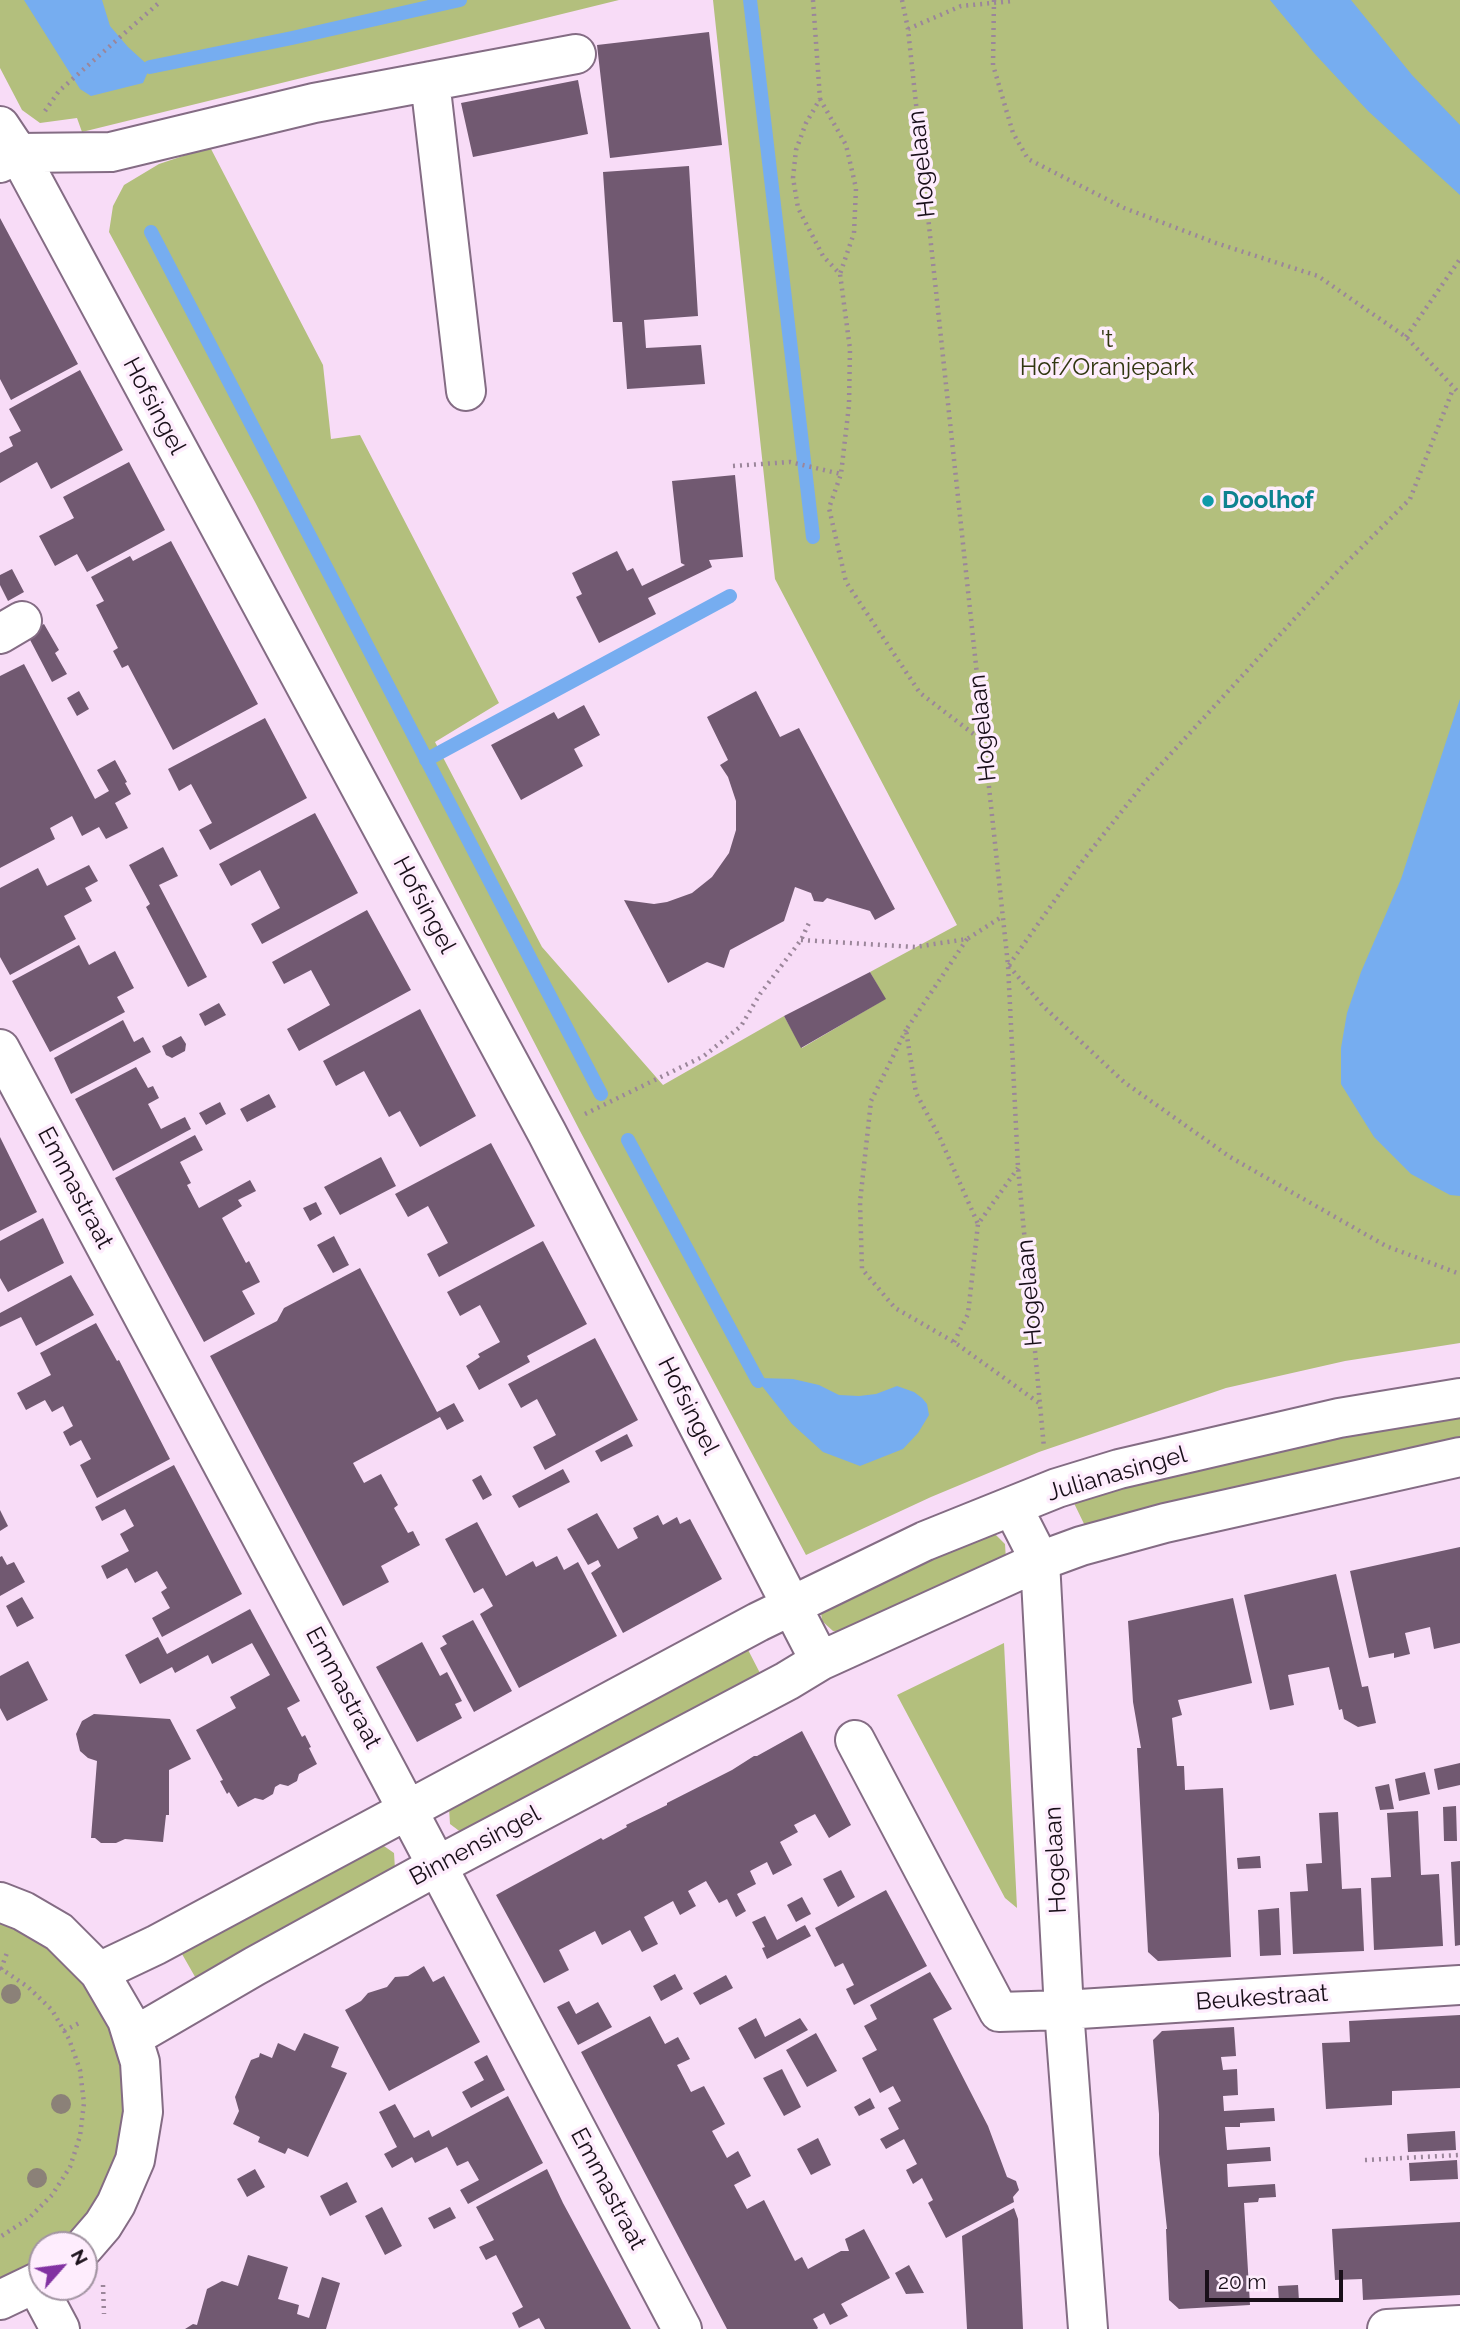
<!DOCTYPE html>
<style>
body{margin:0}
#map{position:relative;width:1460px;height:2329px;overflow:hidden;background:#f8dcf7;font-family:Raleway,sans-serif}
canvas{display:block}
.north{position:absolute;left:28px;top:2231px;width:70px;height:70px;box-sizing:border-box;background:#feedfd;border:2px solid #a294a2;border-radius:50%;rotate:62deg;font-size:19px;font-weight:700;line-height:28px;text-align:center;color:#190f19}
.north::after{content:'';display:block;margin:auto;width:24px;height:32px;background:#8232a2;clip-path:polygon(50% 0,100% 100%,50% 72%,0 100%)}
.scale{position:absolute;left:1205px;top:2270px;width:138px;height:32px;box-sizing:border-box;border:4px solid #190f19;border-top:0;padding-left:9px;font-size:21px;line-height:24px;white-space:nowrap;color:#190f19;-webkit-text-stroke:5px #feedfd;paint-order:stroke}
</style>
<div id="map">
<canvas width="1460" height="2329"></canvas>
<div class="north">N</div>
<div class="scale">20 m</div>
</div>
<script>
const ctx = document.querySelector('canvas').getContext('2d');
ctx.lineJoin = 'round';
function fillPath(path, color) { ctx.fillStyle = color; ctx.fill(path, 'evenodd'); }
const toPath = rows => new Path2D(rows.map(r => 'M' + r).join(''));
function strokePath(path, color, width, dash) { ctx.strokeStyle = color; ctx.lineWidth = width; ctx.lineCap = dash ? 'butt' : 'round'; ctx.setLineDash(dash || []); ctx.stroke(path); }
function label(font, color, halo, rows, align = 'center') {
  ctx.font = font + ' Raleway,sans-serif'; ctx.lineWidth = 7; ctx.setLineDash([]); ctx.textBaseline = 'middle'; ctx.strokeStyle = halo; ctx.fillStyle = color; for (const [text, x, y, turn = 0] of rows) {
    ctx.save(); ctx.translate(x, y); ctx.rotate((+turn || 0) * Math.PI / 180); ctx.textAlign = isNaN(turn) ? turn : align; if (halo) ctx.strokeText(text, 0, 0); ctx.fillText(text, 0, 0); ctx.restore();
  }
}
const green = toPath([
 [0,0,619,0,82,132,77,118,40,123,22,110,0,68],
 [713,0,1460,0,1460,1343,1345,1361,1226,1388,1039,1452,931,1497,806,1555,580,1131,255,502,109,232,113,206,124,185,159,164,210,147,323,365,331,439,360,435,499,703,435,742,542,947,663,1085,784,1016,802,1048,885,999,870,972,957,925,775,579],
 [1460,1410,1460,1443,1087,1530,1071,1497],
 [992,1531,1005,1544,1006,1560,849,1635,833,1631,822,1621,821,1612,831,1595],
 [744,1642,762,1677,462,1833,450,1824,449,1808],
 [1004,1643,1017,1908,1005,1898,897,1695],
 [381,1844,394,1853,395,1869,198,1982,178,1947],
 [0,1923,31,1937,61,1959,86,1987,105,2019,118,2054,124,2091,122,2129,113,2165,97,2199,75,2229,57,2245,42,2245,42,2257,16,2273,0,2279]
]);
const water = toPath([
 [24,0,102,0,110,26,128,47,150,67,143,83,91,96,80,89],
 [1270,0,1351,0,1412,75,1460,125,1460,195,1368,111,1314,53],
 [1460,699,1460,1196,1450,1195,1411,1174,1374,1137,1341,1084,1341,1048,1347,1013,1361,972,1401,879],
 [760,1378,793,1379,819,1385,839,1395,859,1396,876,1394,897,1386,914,1392,922,1398,927,1404,929,1415,918,1433,903,1449,860,1466,823,1452,792,1424,758,1381]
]);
const stream = toPath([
 [750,0,813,537],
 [150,67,292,38,460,0],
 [151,232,601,1094],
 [426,760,730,596],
 [628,1140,758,1381]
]);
const building = toPath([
 [709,32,722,145,610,158,597,45],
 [578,80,588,134,473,157,461,103],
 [689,166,698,316,644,320,646,348,701,345,705,384,627,389,622,322,613,322,603,172],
 [0,218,78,364,11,400,0,379],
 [80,370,123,450,51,489,37,462,0,483,0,453,13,446,9,437,21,431,9,409],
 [129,462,165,530,87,572,77,554,55,566,39,536,74,518,63,497],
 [735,475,743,557,709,560,712,567,648,598,656,614,599,643,576,597,582,594,572,573,617,551,627,571,633,568,642,586,685,565,681,563,672,481],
 [171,541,258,704,173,750,128,665,122,668,113,651,118,648,96,605,104,601,91,577,130,556,133,561],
 [12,569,24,592,8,601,0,585,0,575],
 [44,624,59,650,55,653,67,674,52,682,27,634],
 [24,664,95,799,109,791,97,770,115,760,127,782,125,783,131,794,115,803,128,828,106,839,99,827,82,836,72,816,50,828,55,839,0,868,0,676],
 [79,691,89,709,77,716,67,698],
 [756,691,780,737,799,728,895,909,875,920,870,911,827,898,823,902,814,901,811,893,795,887,784,921,730,950,724,968,707,962,668,983,624,900,654,904,667,902,692,893,712,877,729,853,736,830,736,801,728,777,720,765,728,760,707,717],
 [584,705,600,735,574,749,583,766,521,800,491,745,554,712,558,719],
 [265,718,307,798,210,850,199,830,212,823,191,784,179,791,168,769],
 [315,813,358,893,262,944,251,924,280,908,260,870,231,886,219,864],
 [163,847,178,876,159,885,207,977,188,987,146,907,150,904,129,865],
 [89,865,98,881,85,888,92,901,64,916,76,939,10,975,0,957,0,888,38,868,47,886],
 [367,910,411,990,299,1051,287,1029,330,1005,311,970,284,984,272,962],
 [79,945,89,965,115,951,134,988,117,997,125,1012,50,1052,12,981],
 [870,972,886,999,801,1048,784,1016],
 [219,1003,226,1015,205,1026,199,1014],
 [420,1009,476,1116,420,1147,400,1111,389,1117,364,1071,336,1086,323,1061],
 [123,1020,134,1042,143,1037,151,1052,71,1094,54,1058],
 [181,1036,186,1044,185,1051,172,1058,166,1055,162,1046],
 [136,1067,148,1088,153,1086,159,1098,148,1104,161,1129,185,1117,191,1129,113,1171,75,1099],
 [269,1094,276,1107,247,1122,240,1109],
 [220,1102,226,1114,206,1125,199,1113],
 [195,1135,203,1150,180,1162,191,1183,187,1185,199,1208,250,1180,256,1191,238,1200,242,1206,222,1218,246,1263,249,1261,260,1282,242,1291,255,1314,204,1342,115,1178],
 [0,1137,37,1212,0,1231],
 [491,1143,535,1226,439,1277,427,1254,448,1243,428,1206,408,1217,395,1194],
 [381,1157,396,1186,340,1215,324,1187],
 [316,1202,322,1214,310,1221,303,1208],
 [43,1218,64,1263,8,1292,0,1278,0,1241],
 [334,1236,349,1265,333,1273,317,1245],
 [543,1241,587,1324,527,1356,530,1362,479,1390,466,1366,480,1357,478,1354,500,1342,480,1305,460,1316,447,1292],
 [360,1268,437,1412,454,1403,464,1421,447,1430,440,1417,353,1463,364,1483,381,1474,398,1505,394,1508,408,1533,413,1531,420,1545,381,1566,389,1582,343,1606,210,1356,277,1321,284,1308],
 [71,1275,94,1315,36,1346,21,1317,0,1327,0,1313],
 [96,1323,117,1361,119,1360,170,1459,97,1498,80,1465,91,1459,81,1440,70,1446,63,1432,73,1426,63,1406,52,1412,45,1400,26,1410,17,1393,51,1375,40,1353],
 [595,1338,638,1420,545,1470,533,1447,556,1435,537,1399,521,1408,508,1384],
 [627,1434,633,1446,601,1462,595,1451],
 [174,1465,242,1594,162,1637,152,1618,170,1608,161,1592,167,1588,157,1571,135,1583,127,1568,107,1579,101,1566,129,1551,120,1534,134,1526,125,1509,102,1521,95,1507],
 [563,1469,570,1482,519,1508,512,1496],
 [481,1475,492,1495,483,1500,472,1480],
 [0,1510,8,1526,0,1531],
 [597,1513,618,1549,638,1538,633,1528,658,1515,663,1525,677,1517,680,1524,690,1519,722,1579,623,1633,591,1573,601,1566,598,1560,588,1565,567,1529],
 [477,1522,506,1576,533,1561,536,1567,557,1556,564,1570,578,1562,617,1636,519,1688,480,1614,493,1606,483,1588,474,1593,445,1539],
 [1460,1547,1460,1643,1434,1649,1430,1627,1405,1633,1410,1654,1394,1658,1394,1653,1369,1658,1350,1571],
 [2,1556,7,1565,14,1562,25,1582,0,1596,0,1557],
 [1336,1574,1362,1687,1368,1686,1376,1723,1358,1727,1344,1719,1342,1709,1339,1710,1329,1667,1288,1675,1294,1705,1270,1710,1244,1595],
 [22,1597,34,1618,17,1627,6,1606],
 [1233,1598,1252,1683,1178,1700,1182,1715,1172,1718,1177,1766,1184,1766,1185,1790,1223,1788,1231,1957,1158,1961,1148,1952,1137,1748,1141,1748,1133,1702,1128,1621],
 [250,1609,300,1701,287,1708,302,1737,305,1735,311,1747,309,1748,317,1764,299,1774,297,1781,288,1786,280,1784,275,1787,273,1794,263,1800,255,1798,238,1807,229,1792,227,1794,220,1781,223,1780,196,1730,236,1708,230,1697,270,1675,252,1643,212,1664,208,1655,175,1673,172,1667,140,1684,125,1655,158,1637,167,1654],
 [473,1620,512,1691,474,1712,440,1648,447,1644,442,1636],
 [422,1642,440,1676,447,1672,462,1701,455,1704,462,1718,417,1742,376,1667],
 [28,1661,48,1700,7,1721,0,1708,0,1676],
 [94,1714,170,1719,191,1759,169,1770,169,1815,166,1815,163,1842,125,1839,116,1843,101,1843,95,1838,91,1838,97,1761,88,1758,80,1751,76,1734,82,1721],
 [802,1731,851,1825,829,1838,815,1814,794,1825,798,1832,780,1842,792,1865,773,1875,767,1862,750,1871,756,1884,737,1894,746,1911,736,1917,727,1899,719,1903,706,1881,688,1891,696,1906,680,1915,673,1901,644,1917,658,1944,642,1952,630,1930,602,1945,595,1931,559,1950,569,1970,544,1983,496,1895,601,1838,603,1840,627,1827,626,1825,667,1805,667,1803,732,1770,754,1756,757,1756],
 [1460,1763,1460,1785,1438,1790,1434,1769],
 [1425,1772,1430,1794,1399,1801,1395,1779],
 [1389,1784,1394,1809,1380,1810,1375,1787],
 [1456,1806,1457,1841,1444,1841,1443,1807],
 [1418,1811,1421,1875,1439,1874,1443,1946,1374,1950,1371,1878,1391,1877,1387,1813],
 [1338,1812,1342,1889,1361,1888,1364,1951,1293,1954,1290,1892,1308,1891,1306,1864,1322,1863,1319,1813],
 [1260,1856,1261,1868,1238,1869,1237,1858],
 [1460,1861,1460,1945,1455,1946,1451,1862],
 [841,1870,855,1897,838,1907,823,1879],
 [886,1890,927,1966,854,2005,846,1989,854,1985,843,1963,835,1967,815,1928],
 [802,1897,811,1914,796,1922,787,1905],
 [1279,1908,1281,1955,1260,1956,1258,1910],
 [765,1916,777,1940,805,1925,811,1936,767,1959,762,1948,765,1947,752,1922],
 [424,1966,433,1982,444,1976,480,2042,389,2091,345,2010,361,2001,368,1993,387,1987,395,1977,408,1976],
 [930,1972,952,2009,933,2019,988,2126,1007,2177,1016,2181,1019,2190,1013,2197,1014,2202,946,2238,928,2203,933,2200,922,2178,913,2184,906,2170,917,2164,904,2139,886,2149,880,2139,899,2129,888,2108,901,2101,893,2086,880,2093,862,2058,877,2050,864,2026,877,2019,870,2005],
 [675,1974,683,1989,661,2001,653,1986],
 [726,1975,733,1988,700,2005,693,1993],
 [569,2001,576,2014,598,2002,612,2027,578,2045,557,2007],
 [1460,2015,1460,2088,1392,2091,1392,2105,1326,2109,1322,2043,1350,2042,1349,2021],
 [650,2016,665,2044,678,2037,690,2059,677,2065,691,2092,704,2086,725,2124,712,2131,727,2158,738,2151,751,2176,734,2185,747,2209,764,2200,795,2261,802,2257,808,2269,841,2251,849,2251,845,2239,864,2229,890,2278,841,2304,848,2316,830,2325,824,2313,813,2319,818,2328,817,2329,727,2329,581,2052],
 [756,2018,765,2037,800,2018,808,2030,755,2059,738,2028],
 [1234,2027,1236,2056,1221,2057,1223,2070,1237,2069,1238,2095,1223,2096,1224,2111,1274,2108,1275,2121,1240,2123,1240,2127,1225,2127,1227,2150,1270,2147,1271,2161,1227,2164,1228,2187,1275,2184,1276,2197,1259,2198,1258,2202,1244,2203,1250,2305,1179,2309,1169,2300,1166,2229,1167,2229,1159,2154,1159,2114,1153,2040,1162,2031],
 [304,2033,339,2047,331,2067,347,2073,308,2157,288,2148,285,2154,258,2142,260,2137,233,2124,239,2111,235,2097,251,2060,259,2057,260,2053,272,2058,278,2043,295,2051],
 [816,2033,837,2071,807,2087,786,2050],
 [487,2055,505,2090,471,2108,462,2092,484,2080,474,2062],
 [782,2069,801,2107,784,2116,763,2078],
 [508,2096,543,2163,468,2204,460,2190,479,2180,468,2161,457,2166,447,2147,415,2163,412,2157,392,2168,384,2154,397,2147,379,2112,395,2104,414,2138,429,2130,432,2137],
 [870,2098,875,2108,859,2116,854,2107],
 [1455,2131,1456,2150,1408,2152,1407,2134],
 [818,2138,831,2165,811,2175,797,2149],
 [1457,2160,1458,2179,1410,2181,1409,2163],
 [255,2169,265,2187,247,2197,237,2179],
 [547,2169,563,2203,631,2329,545,2329,539,2318,519,2328,512,2313,523,2307,496,2255,486,2260,479,2247,494,2240,476,2207],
 [347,2182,357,2202,330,2216,320,2196],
 [382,2207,402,2246,385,2255,365,2216],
 [450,2207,456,2218,434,2229,428,2218],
 [1014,2208,1018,2219,1023,2329,967,2329,962,2236],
 [1460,2222,1460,2295,1363,2300,1362,2279,1335,2280,1332,2229],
 [248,2255,288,2267,278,2299,299,2305,297,2314,309,2318,322,2277,340,2283,326,2329,185,2329,193,2324,197,2325,207,2289,222,2281,238,2286],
 [909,2265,924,2293,906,2294,895,2273],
 [1298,2285,1299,2301,1279,2302,1278,2286]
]);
const path = toPath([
 [813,0,820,99,806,123,796,150,793,178,798,208,823,256,840,274,850,349,849,405,841,474,829,508,846,582,920,693,984,742],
 [902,0,908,29,1008,965,1018,1167,1044,1448],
 [994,0,993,65,1013,133,1028,159,1124,208,1216,243,1318,276,1406,337,1460,394],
 [908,29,961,6,1013,1],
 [820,99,846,145,856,188,854,233,840,274],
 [45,111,59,91,161,1],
 [1406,337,1460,259],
 [733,466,790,462,841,474],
 [967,939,906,1030,916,1093,940,1138,978,1224],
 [801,940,915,947,967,939,1003,916],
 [1009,965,1084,859,1145,782,1340,569,1410,499,1453,389],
 [1009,966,1043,1006,1124,1082,1230,1157,1386,1246,1460,1274],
 [906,1030,871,1101,860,1202,862,1269,895,1308,954,1342,1039,1403],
 [585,1114,704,1056,741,1026,760,994,801,940,809,923],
 [954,1342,968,1314,978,1224,1018,1168],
 [0,1968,28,1987,52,2010,69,2039,80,2070,84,2103,80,2136,70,2167,52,2195,28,2219,0,2237],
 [1,1969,8,1950],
 [64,2031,79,2023],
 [1365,2160,1460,2155],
 [103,2285,104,2314]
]);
const minor = toPath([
 [430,81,466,391],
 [0,126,18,153,547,1133,820,1661],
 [0,163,18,153,111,152,314,103,576,54],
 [0,634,22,621],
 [0,1049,389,1775,682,2329],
 [1012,1506,1040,1561,1064,2010,1088,2329],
 [855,1740,999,2012,1064,2010,1460,1985],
 [0,1902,23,1911,59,1932,99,1972,127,2020,140,2062,143,2112,135,2160,116,2204,103,2225,84,2247],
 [99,1972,156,1945,758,1622,925,1541,1057,1488,1119,1469,1339,1418,1460,1398],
 [133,2037,255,1966,437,1866,787,1681,820,1661,1040,1561,1081,1546,1165,1523,1460,1457],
 [36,2284,60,2329],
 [0,2300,42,2280],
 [1387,2329,1460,2325]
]);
const trees = [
 [11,1994],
 [61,2104],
 [37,2178]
];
const markers = [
 [1208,501,7,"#0f9aa8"]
];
const streetNames = [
 ["Hogelaan",922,164,-96],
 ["Hofsingel",154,406,62],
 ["Hogelaan",983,728,-96],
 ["Hofsingel",424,905,62],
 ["Emmastraat",75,1188,62],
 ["Hogelaan",1030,1293,-95],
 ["Hofsingel",688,1406,63],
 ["Julianasingel",1117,1474,-16],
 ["Emmastraat",343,1688,62],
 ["Binnensingel",475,1846,-28],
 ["Hogelaan",1056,1860,-93],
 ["Beukestraat",1262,1998,-4],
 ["Emmastraat",608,2189,62]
];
const parkNames = [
 ["'t",1107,340],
 ["Hof/Oranjepark",1107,368]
];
const cultureNames = [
 ["Doolhof",1222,501]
];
fillPath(green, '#b3bf7d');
fillPath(water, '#76adf0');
strokePath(stream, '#76adf0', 14);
fillPath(building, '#715971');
strokePath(minor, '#846c84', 42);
strokePath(path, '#9b869a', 4.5, [2, 5]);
strokePath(minor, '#fff', 38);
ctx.fillStyle = '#8b8178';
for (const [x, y] of trees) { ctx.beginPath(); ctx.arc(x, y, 10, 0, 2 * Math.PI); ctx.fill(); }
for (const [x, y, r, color] of markers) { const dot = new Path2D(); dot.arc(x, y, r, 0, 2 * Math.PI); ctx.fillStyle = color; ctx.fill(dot); strokePath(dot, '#feedfd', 2.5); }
label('24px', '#190f19', '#feedfd', streetNames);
label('24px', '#313711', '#feedfd', parkNames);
label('bold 24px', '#0d838f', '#feedfd', cultureNames, 'left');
</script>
